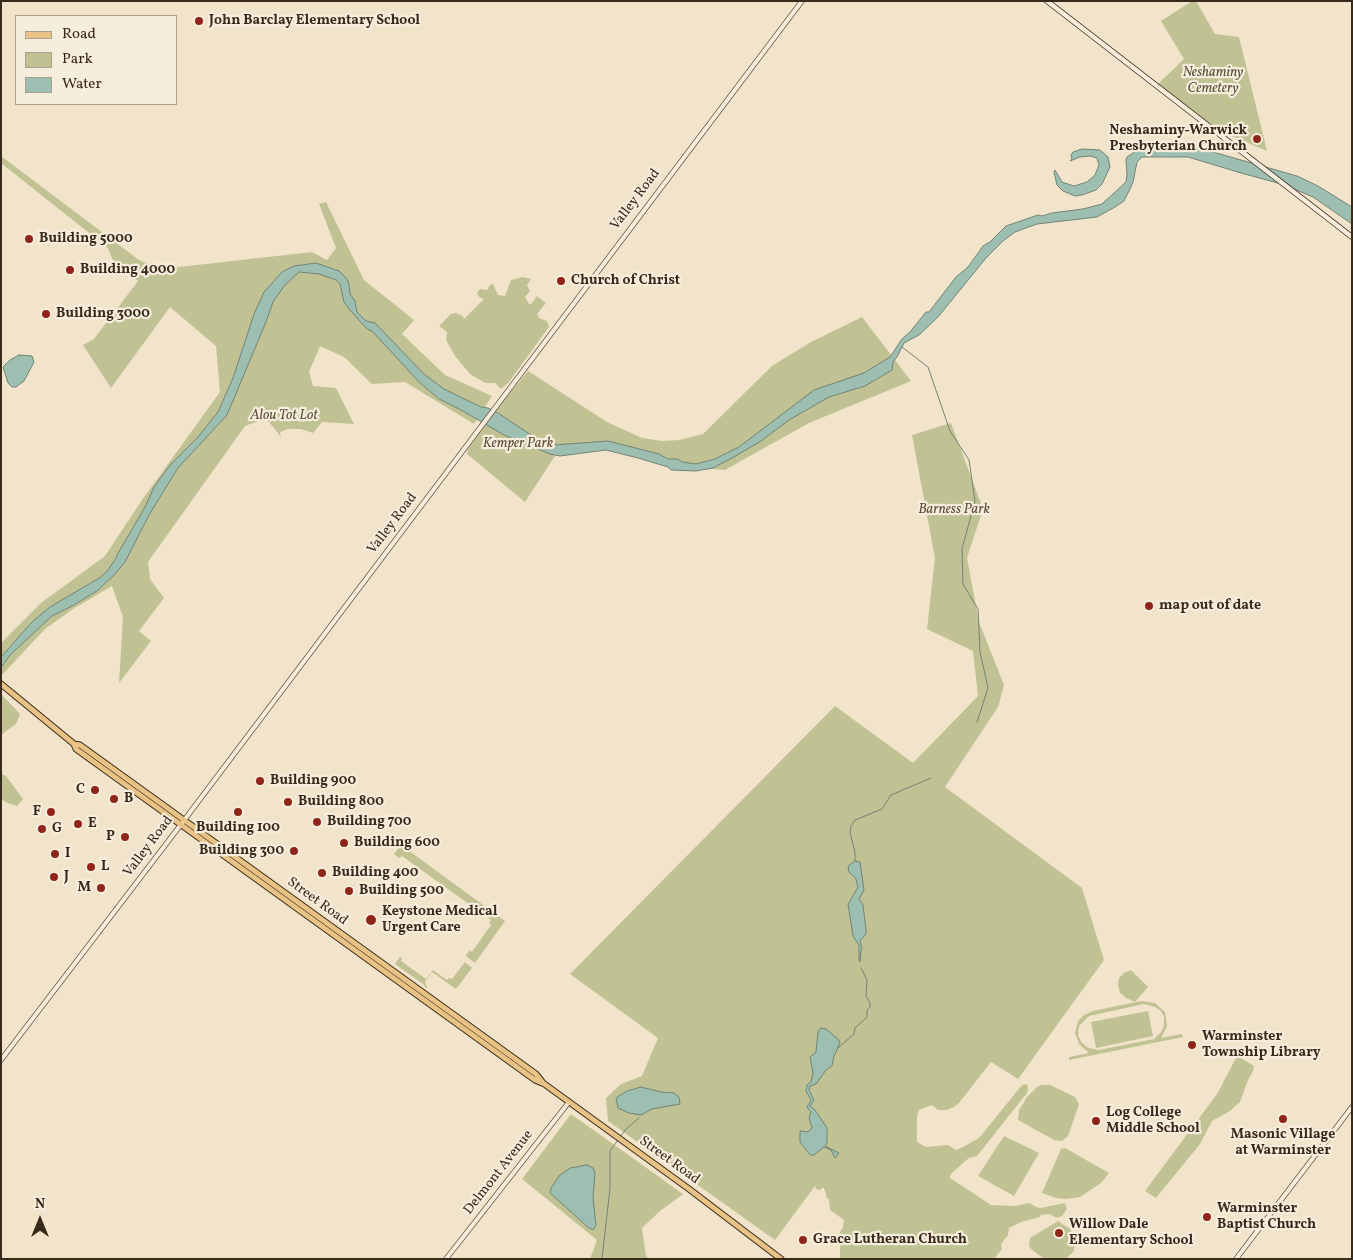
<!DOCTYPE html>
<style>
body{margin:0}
#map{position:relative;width:1353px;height:1260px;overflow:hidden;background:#f2e4ca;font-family:Vollkorn,serif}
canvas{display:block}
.frame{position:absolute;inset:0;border:2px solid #382a1a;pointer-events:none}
.legend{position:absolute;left:15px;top:15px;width:162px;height:90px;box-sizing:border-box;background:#f7eddd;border:1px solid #ab9f8f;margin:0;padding:6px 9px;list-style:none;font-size:15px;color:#382a1a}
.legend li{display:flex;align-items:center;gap:10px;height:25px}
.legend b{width:25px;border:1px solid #ab9f8f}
.north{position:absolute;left:15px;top:1195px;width:50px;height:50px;-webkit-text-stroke:4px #f7eddd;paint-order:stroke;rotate:0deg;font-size:14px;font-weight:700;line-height:20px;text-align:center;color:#382a1a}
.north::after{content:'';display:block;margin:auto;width:18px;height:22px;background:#382a1a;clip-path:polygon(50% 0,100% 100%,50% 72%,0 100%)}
</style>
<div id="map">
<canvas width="1353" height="1260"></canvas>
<div class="frame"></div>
<ul class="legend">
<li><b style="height:6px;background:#e9c285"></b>Road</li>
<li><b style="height:14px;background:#c0c293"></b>Park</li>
<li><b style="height:14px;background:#9cbfb1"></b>Water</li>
</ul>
<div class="north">N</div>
</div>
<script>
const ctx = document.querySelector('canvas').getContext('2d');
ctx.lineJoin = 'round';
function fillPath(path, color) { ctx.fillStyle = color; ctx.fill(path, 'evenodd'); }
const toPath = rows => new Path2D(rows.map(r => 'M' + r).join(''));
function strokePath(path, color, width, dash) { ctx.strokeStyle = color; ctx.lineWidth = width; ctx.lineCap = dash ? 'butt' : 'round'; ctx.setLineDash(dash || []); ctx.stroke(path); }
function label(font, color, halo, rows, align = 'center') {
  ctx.font = font + ' Vollkorn,serif'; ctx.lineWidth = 4.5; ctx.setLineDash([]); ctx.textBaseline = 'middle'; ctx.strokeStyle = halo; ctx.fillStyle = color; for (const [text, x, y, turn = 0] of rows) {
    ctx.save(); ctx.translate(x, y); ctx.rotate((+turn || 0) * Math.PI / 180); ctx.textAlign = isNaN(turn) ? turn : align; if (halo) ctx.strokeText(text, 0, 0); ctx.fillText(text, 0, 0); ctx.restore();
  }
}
const green = toPath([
 [1192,1,1196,1,1215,34,1239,37,1267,151,1220,131,1158,84,1184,59,1161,21],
 [1,156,139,260,161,269,312,252,327,260,336,248,319,204,326,202,364,280,414,320,402,334,445,375,492,396,474,424,405,382,372,384,344,357,320,346,309,372,313,386,336,388,354,424,322,422,313,433,301,429,288,429,280,432,281,437,266,418,245,426,148,562,150,579,164,598,139,631,151,641,119,683,123,617,112,586,73,609,45,629,2,675,1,643,41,603,105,556,142,500,220,392,216,346,170,307,111,388,83,345,94,339,138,281,114,263,108,248,1,163],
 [523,277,531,279,527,285,530,291,525,297,529,304,531,304,537,296,546,303,537,314,539,318,547,321,549,327,509,382,501,389,495,383,485,383,470,374,455,356,446,340,447,332,439,326,451,314,456,313,463,316,464,319,484,299,479,297,477,293,480,289,487,290,490,285,493,284,498,295,505,296,511,280],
 [862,317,911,381,809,423,725,470,676,466,603,448,557,453,525,502,467,454,468,449,497,409,528,371,607,422,642,438,662,441,679,440,703,434,772,366,811,342],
 [951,423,983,509,967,558,979,622,1004,685,998,707,945,787,1082,888,1104,960,1018,1079,991,1062,959,1103,954,1107,947,1110,938,1110,932,1105,919,1110,917,1116,917,1142,926,1147,948,1145,956,1150,965,1146,979,1138,1022,1085,1027,1084,1028,1089,1027,1093,977,1156,969,1158,963,1163,951,1174,950,1178,991,1205,1015,1206,1029,1203,1036,1207,1040,1208,1065,1203,1067,1209,1062,1216,1057,1218,1050,1214,1041,1215,1040,1217,1021,1222,1009,1228,1008,1235,1001,1244,1002,1249,994,1259,840,1259,840,1245,838,1236,843,1227,844,1220,830,1210,829,1199,826,1197,826,1193,823,1187,820,1190,816,1189,815,1186,775,1240,608,1121,606,1098,621,1084,642,1076,658,1038,570,974,835,706,913,763,978,696,973,651,927,629,935,558,912,435],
 [1,694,20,714,16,724,1,735],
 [1,774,6,776,23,799,17,806,5,802,1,798],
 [401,845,505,921,475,963,467,957,466,955,470,950,472,952,491,925,489,923,491,920,402,856,399,858,394,854],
 [400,957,402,958,401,961,426,979,433,970,447,980,449,978,452,979,465,962,472,968,456,989,432,972,425,982,427,987,427,989,423,984,395,964],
 [1131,970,1148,987,1135,1002,1126,998,1120,993,1118,985,1119,978,1124,973],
 [1141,1001,1155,1003,1165,1012,1167,1026,1161,1038,1182,1034,1183,1037,1069,1060,1069,1057,1089,1053,1079,1044,1075,1033,1078,1021,1084,1015,1093,1011],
 [1144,1004,1155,1007,1161,1011,1164,1017,1164,1025,1162,1031,1154,1039,1099,1050,1088,1048,1081,1042,1078,1035,1079,1026,1089,1016],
 [1148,1011,1153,1036,1096,1048,1091,1022],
 [1237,1056,1254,1066,1253,1071,1248,1080,1240,1102,1230,1111,1212,1121,1200,1144,1156,1198,1145,1191,1217,1094],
 [1041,1085,1050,1085,1075,1097,1079,1104,1068,1136,1062,1141,1054,1140,1018,1120,1019,1110,1027,1097,1037,1087],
 [571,1114,683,1194,660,1211,642,1228,646,1256,649,1259,590,1259,597,1240,522,1179],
 [1004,1136,1039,1153,1014,1196,978,1176],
 [1065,1148,1109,1173,1101,1183,1080,1197,1066,1199,1056,1198,1042,1193,1061,1149],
 [1058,1221,1070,1229,1073,1235,1075,1242,1074,1251,1066,1259,1044,1259,1031,1249,1029,1246,1030,1238]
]);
const water = toPath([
 [1171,146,1199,148,1297,176,1318,186,1352,207,1352,224,1313,197,1285,185,1241,173,1188,157,1142,157,1137,162,1133,182,1130,189,1124,201,1115,207,1097,217,1037,224,1015,232,1003,241,986,258,938,317,919,335,904,343,897,357,893,362,892,370,865,386,829,397,789,420,761,441,732,458,713,468,696,471,671,470,668,467,638,458,606,450,560,456,550,454,504,435,461,410,439,399,419,382,373,332,366,328,349,309,344,302,340,284,336,280,319,274,299,272,285,285,273,302,266,322,227,415,178,468,149,515,125,562,115,574,97,591,72,606,52,616,10,655,1,668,1,657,32,622,50,607,101,577,107,571,117,557,117,555,145,507,154,487,171,464,198,437,218,412,233,378,254,314,264,292,282,272,294,266,316,263,339,271,347,279,349,284,350,294,355,301,357,312,366,321,375,323,424,374,444,389,481,407,488,408,498,413,543,443,554,445,608,441,659,454,668,459,678,459,682,462,696,464,715,459,739,447,814,390,864,373,890,357,902,339,910,332,926,312,929,312,956,277,968,267,983,246,990,242,1006,226,1038,215,1042,216,1052,213,1083,209,1102,204,1126,182,1127,175,1126,160,1127,157,1139,149,1171,146],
 [1082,149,1100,150,1108,157,1110,167,1102,184,1096,190,1082,195,1075,196,1063,191,1057,185,1054,172,1055,170,1062,182,1074,186,1087,182,1095,175,1099,165,1097,158,1090,156,1080,157,1070,161,1072,159,1071,155,1073,152,1082,149],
 [19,355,32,356,34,362,24,381,16,387,12,387,8,383,3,367,10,360,19,355],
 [855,861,860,862,864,890,859,899,863,905,866,930,866,934,860,941,862,948,861,951,860,962,859,960,859,945,853,936,848,904,858,887,856,879,849,872,848,866,855,861],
 [821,1028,826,1029,839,1040,840,1043,834,1056,832,1066,826,1070,816,1084,810,1086,809,1090,814,1100,810,1106,815,1110,827,1128,827,1143,825,1146,839,1153,835,1158,831,1150,824,1147,814,1155,810,1155,800,1142,800,1131,808,1132,812,1128,809,1118,811,1112,807,1107,811,1100,806,1091,807,1085,811,1082,813,1073,810,1057,816,1052,818,1032,821,1028],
 [641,1087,661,1092,674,1093,679,1097,680,1104,652,1109,641,1115,629,1113,618,1108,616,1098,627,1091,641,1087],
 [587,1165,593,1168,595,1173,593,1198,596,1225,594,1229,590,1229,550,1193,551,1188,559,1176,570,1168,587,1165]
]);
const stream = toPath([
 [902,347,928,367,950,431,969,460,975,501,962,549,963,584,978,609,980,652,988,688,977,722],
 [855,861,855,852,850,833,851,826,855,820,882,809,891,795,931,778],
 [838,1048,854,1034,855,1028,867,1017,867,1010,870,1007,870,1003,866,996,867,980,861,968],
 [620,1137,626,1129,639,1118],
 [602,1259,610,1188,610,1151,618,1140]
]);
const tertiary = toPath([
 [1,1060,176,831,802,1],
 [446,1259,569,1102],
 [1236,1259,1352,1107]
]);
const secondary = toPath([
 [1047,1,1352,237]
]);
const primary = toPath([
 [1,684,74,744,76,749,535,1080,542,1083],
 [74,744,80,745,536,1074,543,1083,689,1189,781,1259]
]);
const markers = [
 [199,21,5,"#8f2418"],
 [1257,139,5,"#8f2418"],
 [29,239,5,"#8f2418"],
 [70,270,5,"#8f2418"],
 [561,281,5,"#8f2418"],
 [46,314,5,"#8f2418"],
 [1149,606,5,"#8f2418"],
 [260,781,5,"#8f2418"],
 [95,790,5,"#8f2418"],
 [114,799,5,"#8f2418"],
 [288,802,5,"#8f2418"],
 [51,812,5,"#8f2418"],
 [238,812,5,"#8f2418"],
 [317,822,5,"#8f2418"],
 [78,824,5,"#8f2418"],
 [42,829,5,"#8f2418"],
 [125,837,5,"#8f2418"],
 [344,843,5,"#8f2418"],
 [294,851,5,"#8f2418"],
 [55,854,5,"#8f2418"],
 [91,867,5,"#8f2418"],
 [322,873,5,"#8f2418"],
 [54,877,5,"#8f2418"],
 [101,888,5,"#8f2418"],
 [349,891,5,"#8f2418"],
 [371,920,6,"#8f2418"],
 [1192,1045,5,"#8f2418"],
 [1283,1119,5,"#8f2418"],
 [1096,1121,5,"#8f2418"],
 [1207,1217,5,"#8f2418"],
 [1059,1233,5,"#8f2418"],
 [803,1240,5,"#8f2418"]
];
const poiNames = [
 ["John Barclay Elementary School",209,21],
 ["Neshaminy-Warwick",1247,131,"right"],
 ["Presbyterian Church",1247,147,"right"],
 ["Building 5000",39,239],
 ["Building 4000",80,270],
 ["Church of Christ",571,281],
 ["Building 3000",56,314],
 ["map out of date",1159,606],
 ["Building 900",270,781],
 ["C",85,790,"right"],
 ["B",124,799],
 ["Building 800",298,802],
 ["F",41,812,"right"],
 ["Building 700",327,822],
 ["E",88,824],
 ["Building 100",238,828,"center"],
 ["G",52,829],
 ["P",115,837,"right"],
 ["Building 600",354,843],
 ["Building 300",284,851,"right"],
 ["I",65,854],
 ["L",101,867],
 ["Building 400",332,873],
 ["J",64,877],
 ["M",91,888,"right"],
 ["Building 500",359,891],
 ["Keystone Medical",382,912],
 ["Urgent Care",382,928],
 ["Warminster",1202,1037],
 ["Township Library",1202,1053],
 ["Log College",1106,1113],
 ["Middle School",1106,1129],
 ["Masonic Village",1283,1135,"center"],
 ["at Warminster",1283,1151,"center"],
 ["Warminster",1217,1209],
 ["Baptist Church",1217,1225],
 ["Willow Dale",1069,1225],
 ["Elementary School",1069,1241],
 ["Grace Lutheran Church",813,1240]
];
const parkNames = [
 ["Neshaminy",1213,73],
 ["Cemetery",1213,89],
 ["Alou Tot Lot",284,416],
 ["Kemper Park",518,444],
 ["Barness Park",954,510]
];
const streetNames = [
 ["Valley Road",636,200,-53],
 ["Valley Road",393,524,-53],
 ["Valley Road",149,847,-53],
 ["Street Road",317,902,36],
 ["Street Road",669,1161,36],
 ["Delmont Avenue",499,1173,-52]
];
fillPath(green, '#c0c293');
fillPath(water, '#9cbfb1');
strokePath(water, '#748375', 1);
strokePath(stream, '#748375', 1);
strokePath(tertiary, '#665846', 5.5);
strokePath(secondary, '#382a1a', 6);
strokePath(primary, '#382a1a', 7);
strokePath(tertiary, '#f7eddd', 4);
strokePath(secondary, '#f7eddd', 4.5);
strokePath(primary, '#e9c285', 5);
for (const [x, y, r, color] of markers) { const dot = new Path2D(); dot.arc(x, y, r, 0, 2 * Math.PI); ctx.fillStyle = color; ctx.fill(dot); strokePath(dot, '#f7eddd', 2); }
label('bold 14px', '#382a1a', '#f7eddd', poiNames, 'left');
label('italic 14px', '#5a5038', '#f7eddd', parkNames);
label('14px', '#382a1a', '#f7eddd', streetNames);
</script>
